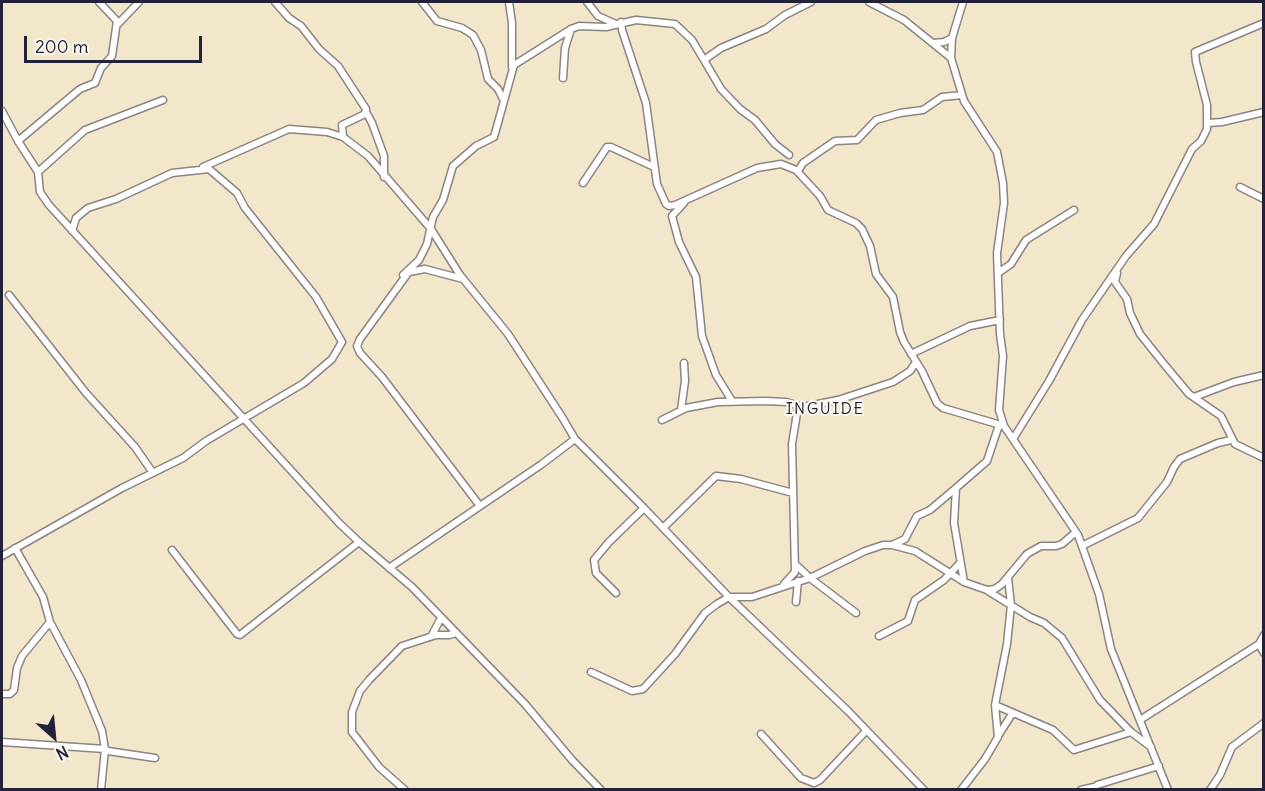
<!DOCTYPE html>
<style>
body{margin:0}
#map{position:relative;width:1265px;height:791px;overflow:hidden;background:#f2e6cb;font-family:Delius,sans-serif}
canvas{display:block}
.frame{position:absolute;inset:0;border:3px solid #22223b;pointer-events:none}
.north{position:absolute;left:24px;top:707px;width:60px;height:60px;-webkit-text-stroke:4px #fbf7ec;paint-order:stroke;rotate:153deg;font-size:16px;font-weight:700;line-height:24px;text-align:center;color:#22223b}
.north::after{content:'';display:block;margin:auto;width:21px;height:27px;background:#22223b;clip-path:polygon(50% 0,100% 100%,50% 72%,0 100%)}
.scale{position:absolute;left:24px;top:36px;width:178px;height:27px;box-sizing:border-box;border:3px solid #22223b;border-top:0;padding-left:8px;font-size:18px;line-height:21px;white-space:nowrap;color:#22223b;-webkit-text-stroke:4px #fbf7ec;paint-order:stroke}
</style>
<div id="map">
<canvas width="1265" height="791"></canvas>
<div class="frame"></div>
<div class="north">N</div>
<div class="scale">200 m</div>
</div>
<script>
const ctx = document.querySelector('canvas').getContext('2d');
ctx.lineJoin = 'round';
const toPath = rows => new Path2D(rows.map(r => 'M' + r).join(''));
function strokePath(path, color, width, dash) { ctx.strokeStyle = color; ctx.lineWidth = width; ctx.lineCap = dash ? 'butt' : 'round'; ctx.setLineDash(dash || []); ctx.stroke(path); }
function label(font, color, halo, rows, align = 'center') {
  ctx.font = font + ' Delius,sans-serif'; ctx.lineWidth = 4.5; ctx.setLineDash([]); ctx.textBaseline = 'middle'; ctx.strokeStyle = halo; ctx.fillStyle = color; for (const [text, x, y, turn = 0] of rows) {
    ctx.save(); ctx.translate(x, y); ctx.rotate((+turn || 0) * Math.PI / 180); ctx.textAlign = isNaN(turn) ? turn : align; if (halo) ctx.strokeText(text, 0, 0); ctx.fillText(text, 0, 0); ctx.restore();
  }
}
const minor = toPath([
 [275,2,289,18,301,26,319,49,338,66,366,109,366,112,363,115,342,125,343,137,368,156,431,229,460,275,508,334,562,417,575,439],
 [422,2,437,21,462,28,473,35,481,50,488,79,498,89,503,99],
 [509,2,512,23,512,67],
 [587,2,598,16,616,24],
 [869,2,904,20,951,58,964,101,997,152,1003,183,1004,203,997,253,1000,334,1003,356,999,410,1004,426,1078,535,1099,594,1111,649,1168,790],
 [621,22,622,30,646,103,657,184,666,204,669,206,675,205,757,168,781,164,796,170,820,196,828,210,856,223,862,229,870,246,876,274,893,297,900,332,904,342,922,371,937,403,943,408,1004,426],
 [117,25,139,2],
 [933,43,944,42,952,38],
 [951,58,952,38,963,2],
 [563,78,565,48,571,29],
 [2,111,18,141,38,172,40,192,49,205,339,523,359,542,412,587,525,704,572,760,601,790],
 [366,112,372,123,384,156,384,177],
 [1208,123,1222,122,1264,112],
 [18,141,80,89,95,83,101,68,112,56,117,21,99,2],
 [789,155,775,144,755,120,740,109,721,89,704,60,721,48,766,29,785,15,811,2],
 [203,167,289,129,327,132,343,137],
 [798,171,803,163,835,141,857,140,876,120,900,113,923,110,942,97,962,95],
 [38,172,85,130,163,100],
 [583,183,607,147,611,147,654,167],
 [1240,187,1264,199],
 [684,203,672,216,679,242,696,277,702,336,716,375,732,401],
 [409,272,425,269,463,279],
 [408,273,360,339,357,346,360,353,382,377,480,506],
 [998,273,1011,264,1026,240,1074,210],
 [1117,273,1115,282,1127,299,1130,313,1140,334,1164,364,1189,394,1221,416,1235,444,1264,458],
 [403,275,419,260,427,244,433,217,443,200,453,166,476,146,494,137,514,65,571,29,579,26,606,27,636,20,675,24,692,40,704,60],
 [9,295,86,393,135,447,153,473],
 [911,354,970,326,1000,320],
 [1194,397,1234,382,1264,375],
 [681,410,685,381,684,363],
 [662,420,686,408,718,402,766,401,786,402,803,407,838,400,893,382,910,371,916,362],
 [1013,439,1049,381,1082,320,1126,256,1154,224,1192,149,1201,141,1207,129,1207,105,1196,62,1195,52,1264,23],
 [663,528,716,476,741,479,793,493],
 [894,544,905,539,917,516,930,510,956,488],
 [1082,546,1138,518,1167,482,1174,467,1180,459,1218,443,1231,440],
 [15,548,43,597,50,622,81,680,102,731,105,749,108,751,155,758],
 [172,550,237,634,240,635,359,542],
 [2,556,122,488,183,458,206,441,304,383,332,359,342,342,316,297,245,208,237,193,209,169,172,173,116,199,88,208,76,218,72,231],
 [795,564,810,578,856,613],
 [389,568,542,464,575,439,644,508,729,597,849,712,924,790],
 [964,582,954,523,956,488,987,461,999,425],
 [784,584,795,572,792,444,798,407],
 [988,591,1030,617,1044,623,1062,638,1100,700,1131,732],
 [616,593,596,573,594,560,609,542,644,508],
 [796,602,798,581],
 [432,635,441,618],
 [879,636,908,621,915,600,944,580,960,563],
 [1259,644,1264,653],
 [591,672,632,691,643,689,675,654,705,613,717,604,729,597,752,597,810,578,865,551,883,545,892,545,915,551,964,582,987,590,995,589,1002,584,1027,554,1041,546,1056,546,1062,544,1076,532],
 [2,694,10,694,14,690,17,668,22,656,50,622],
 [995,705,1053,730,1074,750,1131,732,1151,747],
 [1140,720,1259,644,1264,635],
 [761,734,801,778,814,783,820,780,866,731],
 [998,736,1012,714],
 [2,742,105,749,101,790],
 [405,790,379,767,352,732,352,712,360,691,369,680,402,646,436,635,449,635,456,633],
 [961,790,985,759,998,737,995,705,1007,644,1011,605,1008,578],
 [1081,790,1094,787],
 [1094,790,1097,785,1159,766],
 [1210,790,1220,775,1232,747,1264,723]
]);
const neighbourhoodNames = [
 ["INGUIDE",825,409]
];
strokePath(minor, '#8a8483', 9);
strokePath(minor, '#fff', 6);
ctx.letterSpacing = '1.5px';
label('16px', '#22223b', '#fbf7ec', neighbourhoodNames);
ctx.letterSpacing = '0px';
</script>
